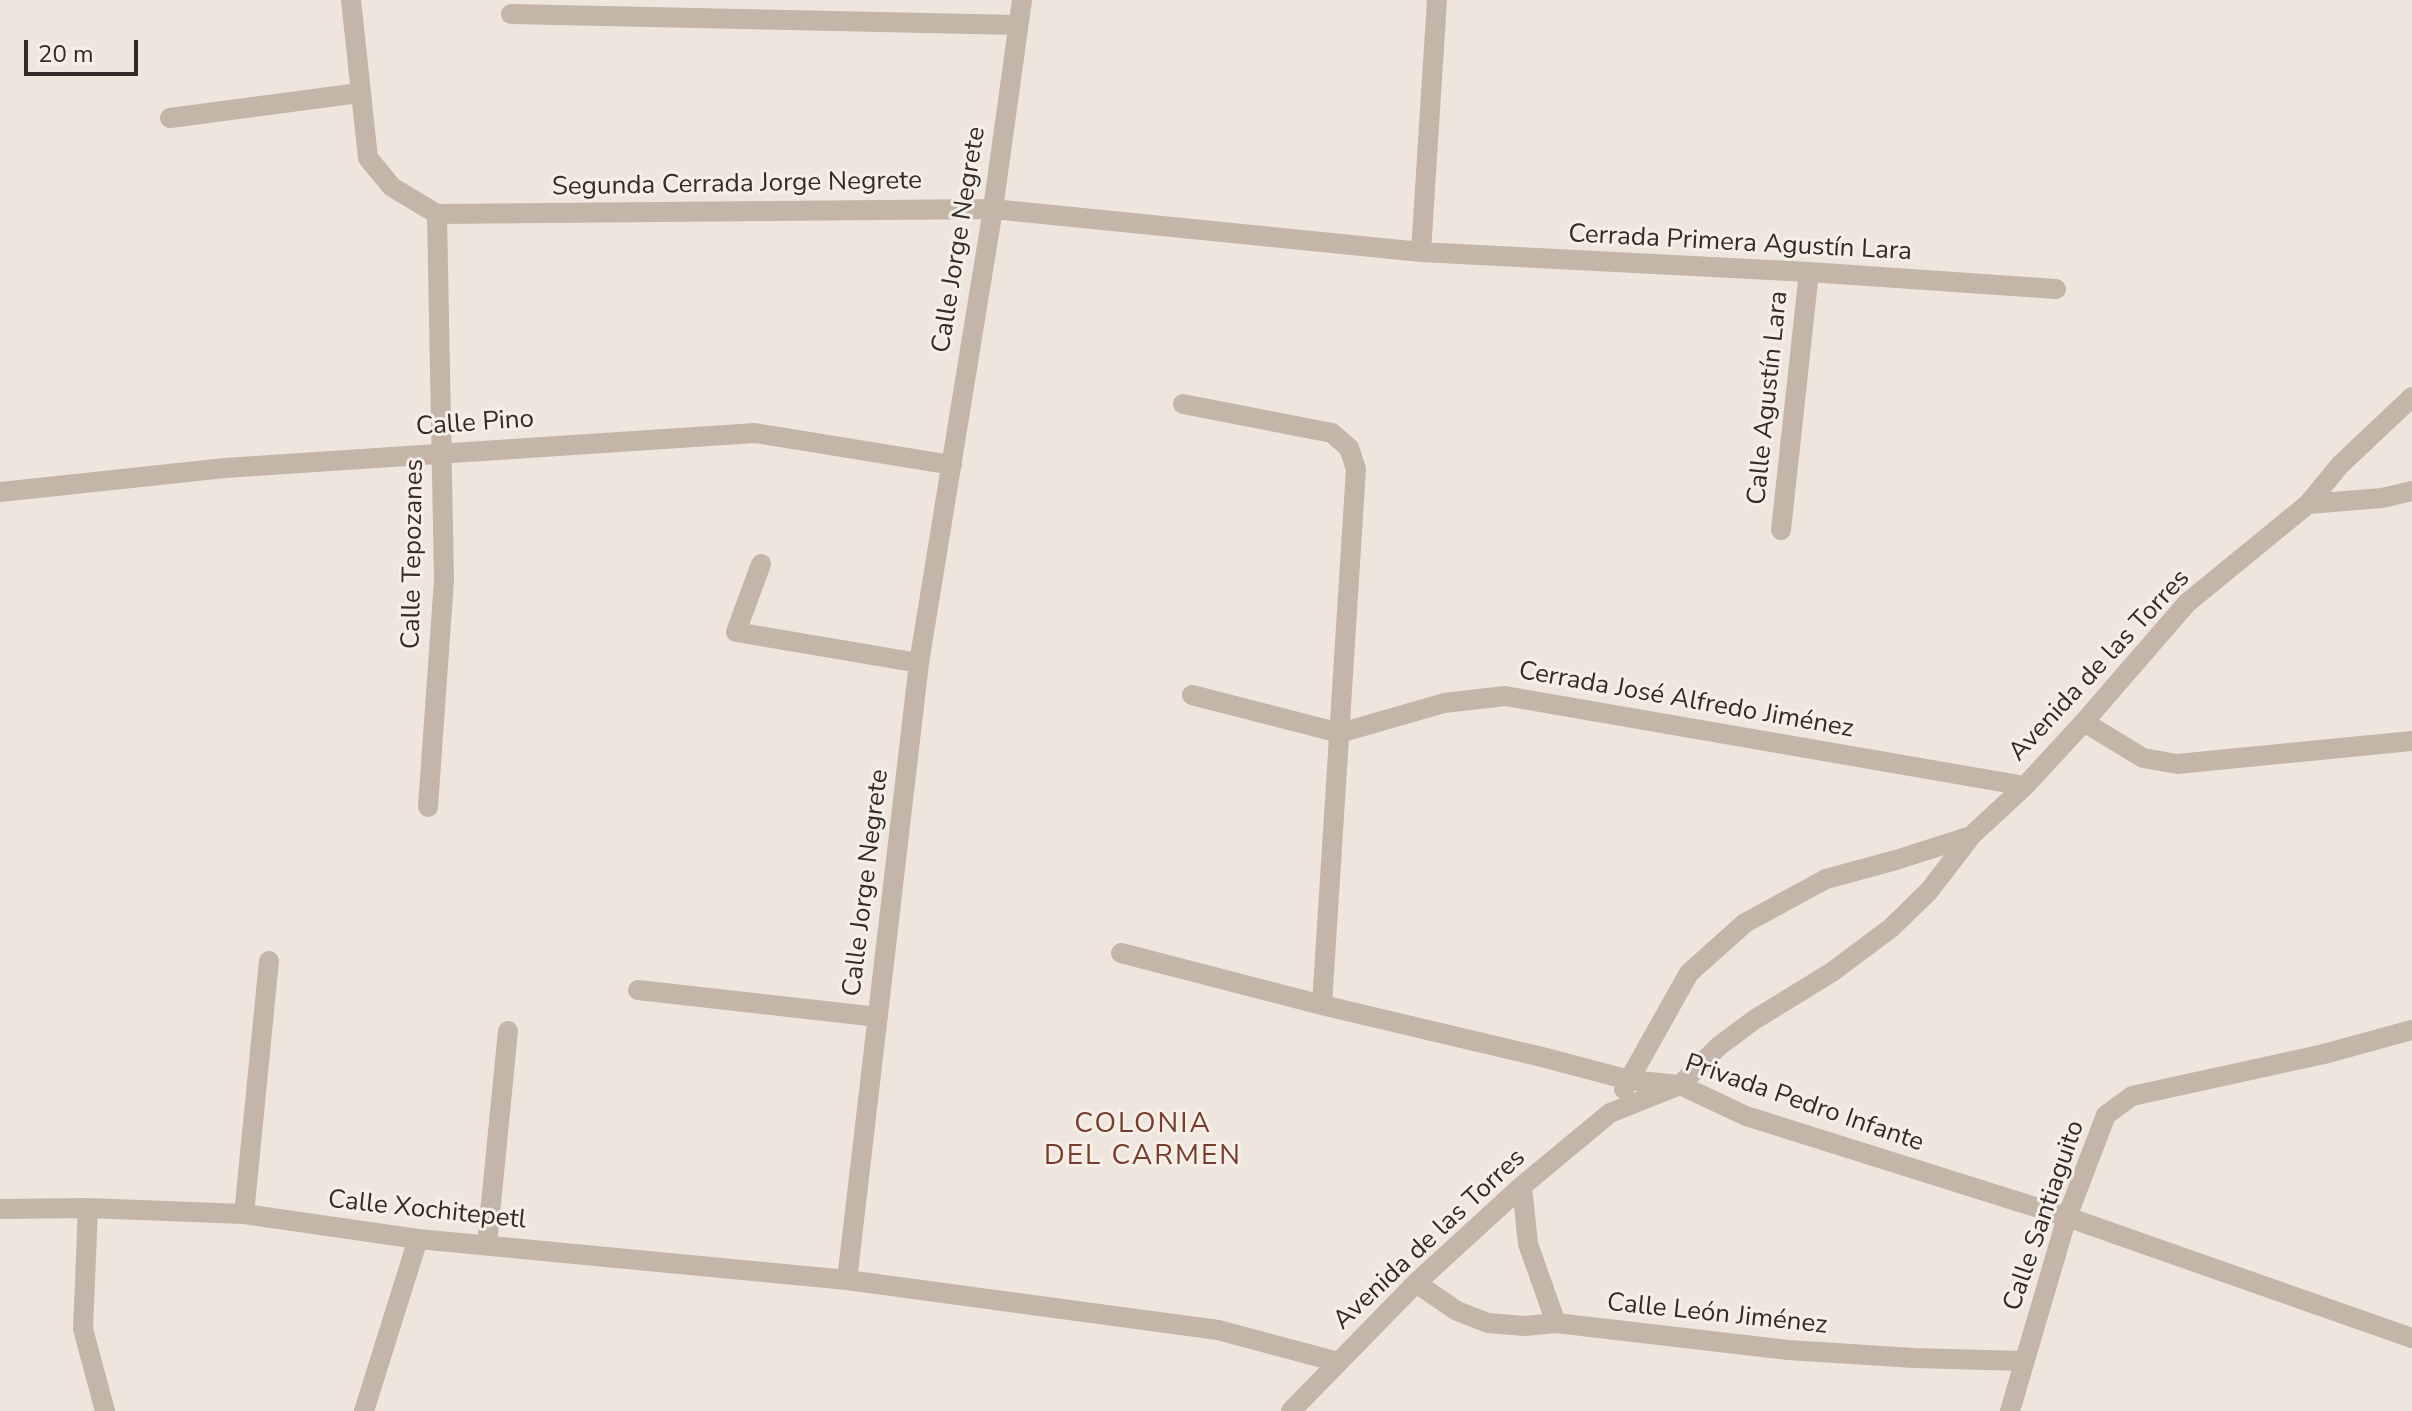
<!DOCTYPE html>
<meta charset="utf-8">
<style>
body{margin:0}
#map{position:relative;width:2412px;height:1411px;overflow:hidden;background:#eee5dc;font-family:"Nunito Sans",sans-serif}
canvas{display:block}
.scale{position:absolute;left:24px;top:40px;width:114px;height:36px;box-sizing:border-box;border:4px solid #332b28;border-top:0;padding-left:10px;font-size:24px;line-height:28px;white-space:nowrap;color:#332b28;-webkit-text-stroke:6px #f6efe7;paint-order:stroke}
</style>
<div id="map">
<canvas width="2412" height="1411"></canvas>
<div class="scale">20 m</div>
</div>
<script>
const ctx = document.querySelector('canvas').getContext('2d');
ctx.lineJoin = 'round';
const toPath = rows => new Path2D(rows.map(r => 'M' + r).join(''));
function strokePath(path, color, width, dash) { ctx.strokeStyle = color; ctx.lineWidth = width; ctx.lineCap = dash ? 'butt' : 'round'; ctx.setLineDash(dash || []); ctx.stroke(path); }
function label(font, color, halo, rows, align = 'center') {
  ctx.font = font + ' "Nunito Sans",sans-serif'; ctx.lineWidth = 6; ctx.setLineDash([]); ctx.textBaseline = 'middle'; ctx.strokeStyle = halo; ctx.fillStyle = color; for (const [text, x, y, turn = 0] of rows) {
    ctx.save(); ctx.translate(x, y); ctx.rotate((+turn || 0) * Math.PI / 180); ctx.textAlign = isNaN(turn) ? turn : align; if (halo) ctx.strokeText(text, 0, 0); ctx.fillText(text, 0, 0); ctx.restore();
  }
}
const minor = toPath([
 [351,0,368,158,392,187,437,214],
 [511,14,1018,25],
 [170,118,359,93],
 [437,214,993,209,1421,252,1809,272,2056,289],
 [1421,252,1437,0],
 [1183,404,1332,433,1349,448,1356,469,1322,1005],
 [0,492,225,468,755,433,952,465],
 [2308,504,2382,498,2412,491],
 [1781,530,1809,272],
 [761,564,736,632,919,663],
 [1192,695,1340,733],
 [2084,722,2143,758,2177,764,2412,741],
 [1340,733,1444,703,1505,696,2025,786],
 [428,807,444,580,437,214],
 [1121,953,1322,1005,1542,1057,1629,1080,1680,1085,1746,1116,2067,1217,2412,1338],
 [638,990,878,1017],
 [1624,1089,1689,973,1745,923,1826,879,1896,860,1971,836],
 [1522,1186,1528,1244,1556,1323],
 [88,1208,83,1329,105,1411],
 [0,1209,88,1208,244,1214,418,1239,847,1280,1218,1330,1338,1362],
 [244,1214,269,961],
 [487,1244,508,1031],
 [847,1280,919,663,993,209,1022,0],
 [1416,1283,1457,1311,1488,1323,1525,1326,1556,1323,1788,1350,1914,1358,2024,1361],
 [364,1411,418,1239],
 [1291,1411,1416,1283,1522,1186,1610,1113,1680,1085,1719,1046,1754,1020,1832,972,1891,928,1929,891,1972,835,2025,786,2084,722,2187,603,2308,504,2340,465,2412,397],
 [2010,1411,2067,1217,2106,1115,2132,1096,2324,1054,2412,1030]
]);
const streetNames = [
 ["Segunda Cerrada Jorge Negrete",737,185,-1],
 ["Calle Jorge Negrete",960,240,-81],
 ["Cerrada Primera Agustín Lara",1740,244,3],
 ["Calle Agustín Lara",1769,398,-84],
 ["Calle Pino",475,424,-4],
 ["Calle Tepozanes",414,554,-89],
 ["Avenida de las Torres",2100,666,-47],
 ["Cerrada José Alfredo Jiménez",1686,701,10],
 ["Calle Jorge Negrete",867,883,-83],
 ["Privada Pedro Infante",1804,1104,19],
 ["Calle Xochitepetl",427,1211,6],
 ["Calle Santiaguito",2045,1216,-71],
 ["Avenida de las Torres",1430,1240,-43],
 ["Calle León Jiménez",1717,1315,6]
];
const neighbourhoodNames = [
 ["COLONIA",1143,1125],
 ["DEL CARMEN",1143,1157]
];
strokePath(minor, '#c4b5a9', 20);
label('26px', '#332b28', '#f6efe7', streetNames);
ctx.letterSpacing = '2px';
label('28px', '#773c2c', '#f6efe7', neighbourhoodNames);
ctx.letterSpacing = '0px';
</script>
